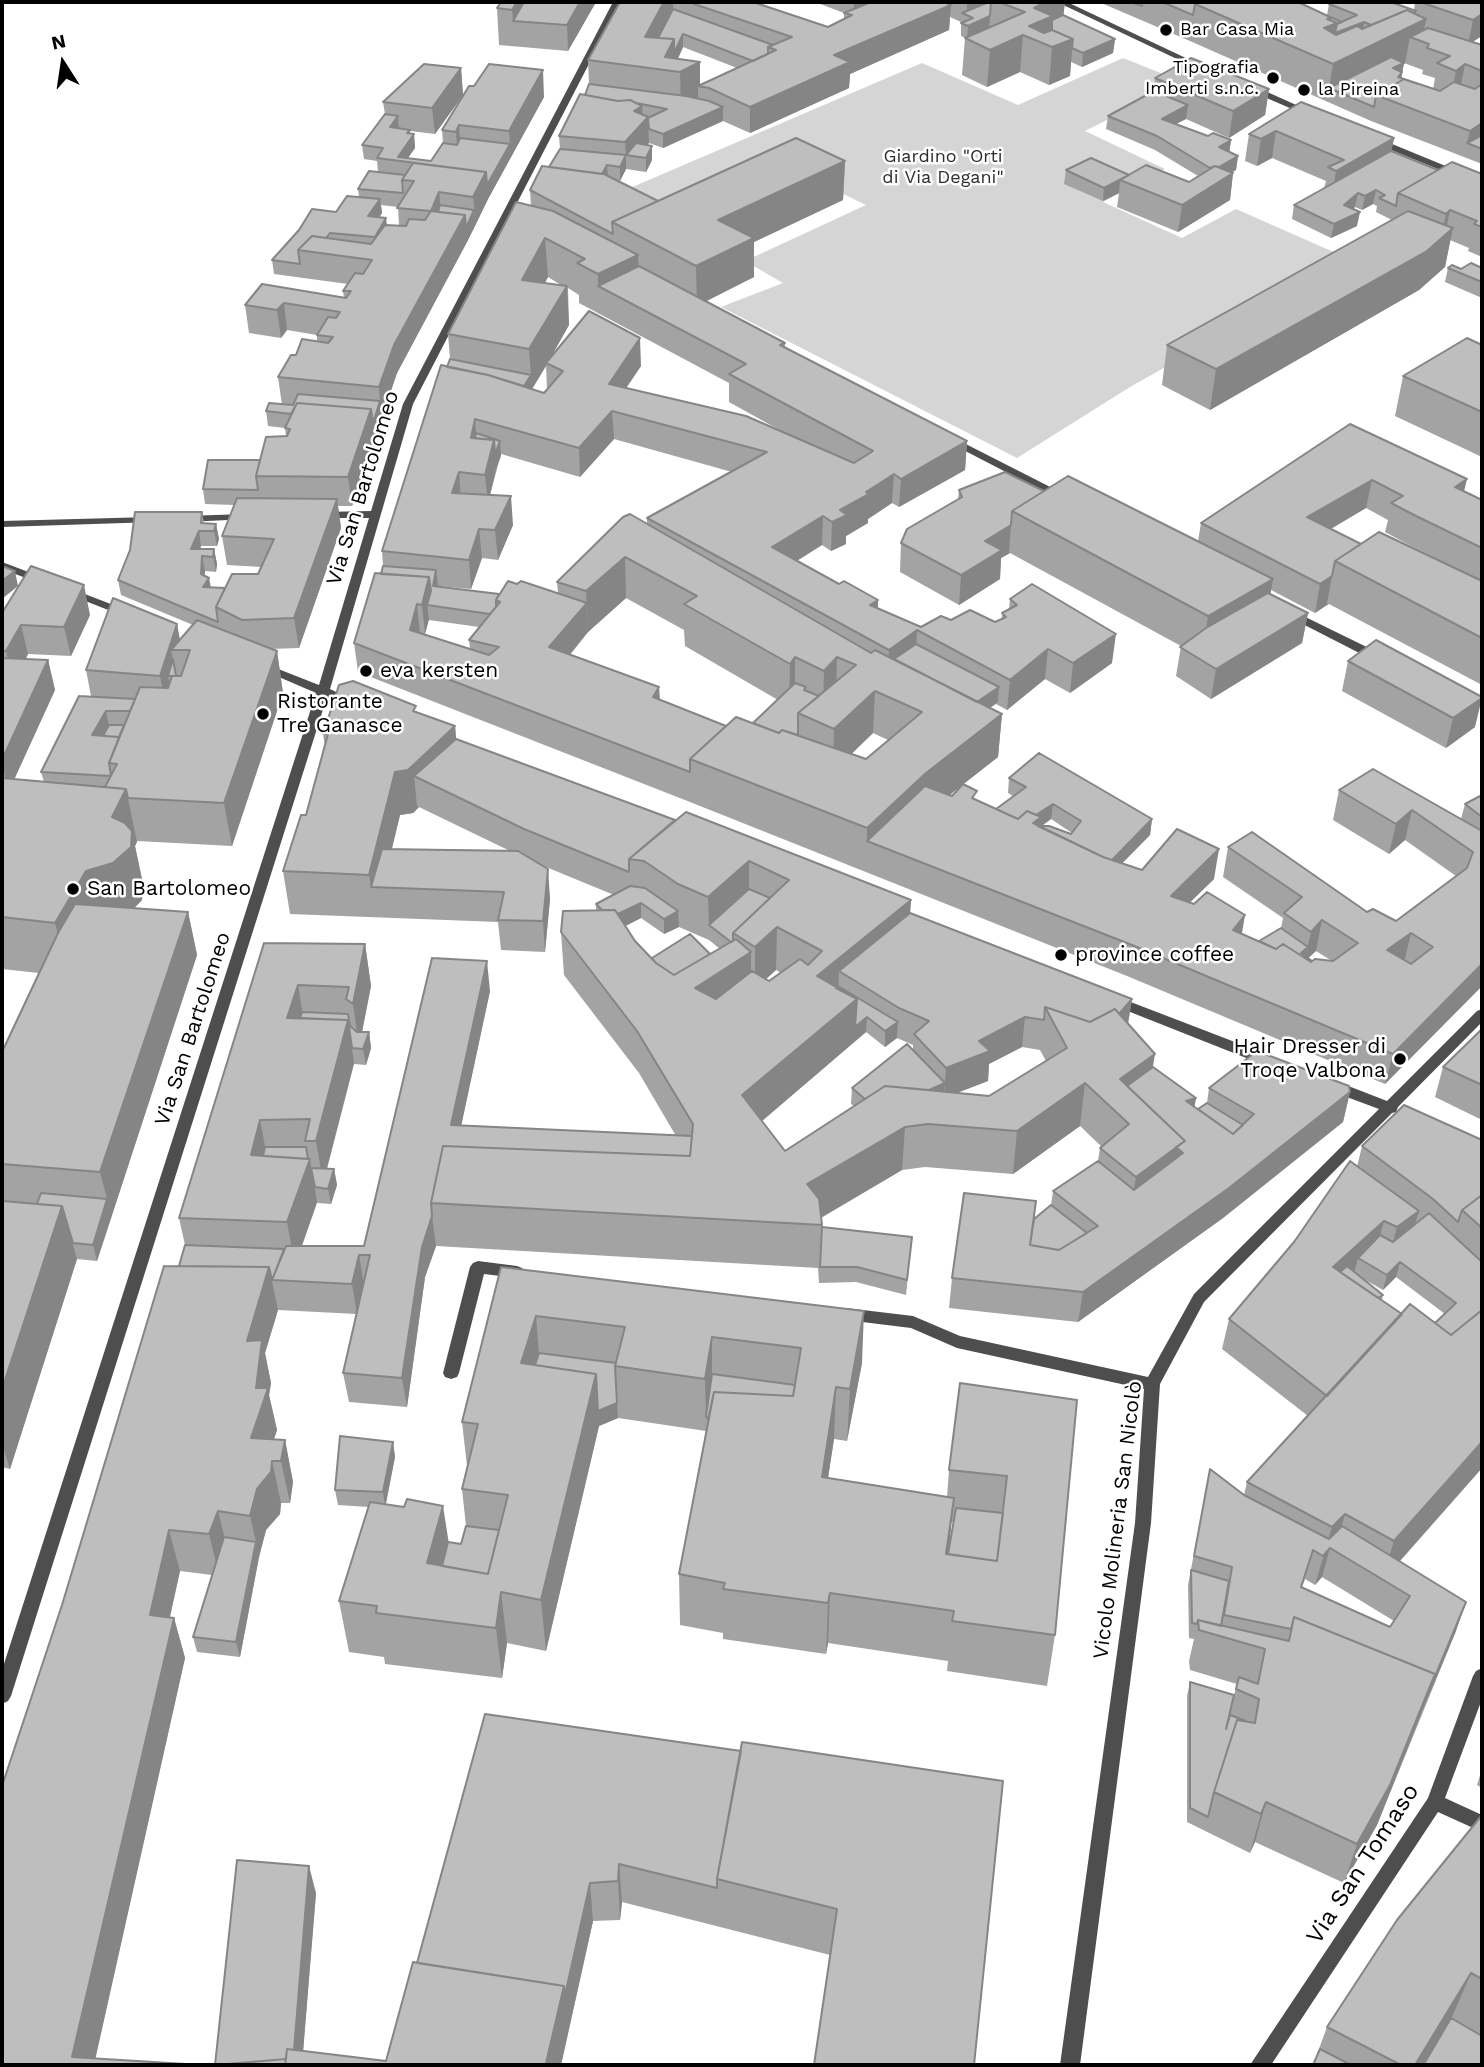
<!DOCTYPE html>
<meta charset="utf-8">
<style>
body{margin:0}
#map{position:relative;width:1484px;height:2067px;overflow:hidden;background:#fff;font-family:"Work Sans",sans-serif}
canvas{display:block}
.frame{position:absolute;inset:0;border:4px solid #000;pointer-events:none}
.north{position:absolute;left:28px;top:28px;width:70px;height:70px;-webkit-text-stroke:5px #fff;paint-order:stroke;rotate:348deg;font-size:19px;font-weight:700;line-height:28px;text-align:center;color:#000}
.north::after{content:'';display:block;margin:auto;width:24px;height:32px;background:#000;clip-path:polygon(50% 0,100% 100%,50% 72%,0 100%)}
</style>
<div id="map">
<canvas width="1484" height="2067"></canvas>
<div class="frame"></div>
<div class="north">N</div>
</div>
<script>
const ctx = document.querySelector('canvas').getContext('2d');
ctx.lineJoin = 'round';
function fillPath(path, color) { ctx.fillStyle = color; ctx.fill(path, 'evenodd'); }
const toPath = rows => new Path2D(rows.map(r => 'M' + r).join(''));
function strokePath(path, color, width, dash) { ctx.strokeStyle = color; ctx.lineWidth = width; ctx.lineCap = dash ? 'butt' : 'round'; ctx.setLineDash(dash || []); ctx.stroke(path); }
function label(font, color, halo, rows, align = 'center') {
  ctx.font = font + ' "Work Sans",sans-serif'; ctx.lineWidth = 5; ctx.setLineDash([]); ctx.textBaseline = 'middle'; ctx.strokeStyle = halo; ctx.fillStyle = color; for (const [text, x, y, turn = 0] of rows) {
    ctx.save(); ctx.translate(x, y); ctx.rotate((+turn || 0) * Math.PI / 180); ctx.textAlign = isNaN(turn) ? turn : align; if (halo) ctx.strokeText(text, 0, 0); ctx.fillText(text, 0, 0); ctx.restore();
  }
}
const green = toPath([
 [1123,58,1183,82,1085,131,1165,169,1103,202,1182,238,1236,209,1354,261,1130,387,1017,458,721,307,783,283,745,261,866,205,789,168,675,220,623,191,922,63,1018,105]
]);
const street = toPath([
 [613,2,621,2,413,404,330,689,359,703,353,707,327,697,11,1696,8,1701,2,1704,2,1670,316,693,258,668,260,665,268,665,319,685,369,518,322,518,316,515,322,512,371,511,403,404,613,2],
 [1057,2,1067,2,1207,68,1200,70,1057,2],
 [1248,86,1254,86,1314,113,1306,115,1248,90,1248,86],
 [1374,139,1380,139,1482,181,1482,187,1374,143,1374,139],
 [950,436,1066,495,1068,497,1066,499,1058,499,946,441,946,437,950,436],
 [246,514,252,517,250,519,185,522,179,519,185,516,246,514],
 [151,517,157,520,155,522,2,527,2,521,151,517],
 [2,562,47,579,49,581,47,583,39,583,2,569,2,562],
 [69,588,129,611,131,613,125,617,121,615,65,593,63,591,69,588],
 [1289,609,1381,654,1383,657,1381,660,1373,660,1285,615,1283,613,1289,609],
 [1115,996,1274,1057,1276,1061,1269,1066,1264,1065,1110,1004,1108,1001,1115,996],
 [1482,1009,1482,1022,1398,1107,1396,1112,1392,1113,1204,1302,1160,1384,1151,1523,1080,2065,1060,2065,1135,1523,1144,1389,957,1348,911,1328,846,1320,841,1318,838,1314,841,1310,846,1308,913,1316,960,1336,1148,1377,1194,1294,1379,1109,1328,1090,1326,1086,1328,1082,1338,1082,1387,1101,1477,1011,1482,1009],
 [478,1261,517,1266,522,1268,525,1272,522,1276,517,1278,484,1274,459,1373,457,1377,451,1379,445,1377,443,1373,470,1267,473,1263,478,1261],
 [1482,1668,1482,1699,1445,1798,1482,1815,1482,1832,1438,1812,1271,2065,1250,2065,1428,1798,1473,1676,1476,1671,1482,1668]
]);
const wall = toPath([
 [501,2,596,2,568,51,499,45,497,8],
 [620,2,753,2,828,27,844,19,844,13,815,2,1065,2,1063,15,1115,39,1113,53,1082,67,1071,62,1070,76,1049,85,1020,72,987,87,962,75,965,38,961,36,961,22,950,17,949,30,850,74,849,88,750,133,723,121,663,148,649,143,647,145,652,160,646,172,626,169,620,181,617,181,658,201,845,161,843,200,754,242,754,277,705,301,785,343,785,347,967,441,965,470,899,507,892,503,868,519,868,523,846,536,846,544,831,551,822,545,797,561,839,584,878,600,878,609,921,627,951,620,995,622,1002,619,1002,613,1009,610,1010,599,1112,663,1070,693,1045,679,1007,710,996,704,990,708,1002,714,998,757,963,784,976,800,996,809,1013,796,1008,793,1009,778,1152,819,1150,835,1122,863,1142,870,1214,879,1189,903,1242,934,1259,941,1281,928,1283,918,1223,877,1228,847,1367,912,1396,921,1456,876,1405,840,1389,854,1333,820,1339,790,1461,819,1465,804,1482,795,1482,986,1385,1084,1127,976,690,802,358,672,354,643,381,574,383,566,382,551,450,359,448,334,531,206,530,190,549,167,560,149,559,136,585,95,589,84,588,60],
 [683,47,737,68,700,85,700,62,678,59],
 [548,277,561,285,545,283],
 [568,288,579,295,579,303,729,383,729,402,783,432,626,388,641,366,551,357,569,325],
 [546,366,547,389,544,393,532,389],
 [614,439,732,472,647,518,647,524,557,582,558,593,517,584,499,594,438,587,438,586,471,589,482,558,498,560,513,525,490,495,501,454,580,477],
 [626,598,684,630,685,646,778,700,753,723,726,726,660,700,659,687,570,655,588,632],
 [429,619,429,620,479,627,469,640,470,649,425,634],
 [873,733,888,740,866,759,851,754],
 [962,785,952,796,949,795,957,789],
 [1051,819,1072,833,1071,834,1042,826],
 [1316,951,1332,961,1312,961,1308,958],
 [1099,2,1298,2,1327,15,1329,4,1325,2,1391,2,1414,10,1415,2,1482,2,1473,42,1482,45,1482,164,1371,121,1190,41],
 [1404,63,1423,70,1422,74,1435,78,1433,89,1401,78],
 [461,68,463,95,435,134,410,131,410,134,414,134,415,148,408,158,431,161,443,143,442,130,544,97,488,199,467,242,397,373,352,506,338,506,341,528,299,648,270,649,277,651,283,693,232,846,137,841,135,846,143,884,142,900,134,908,188,912,197,955,97,1261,77,1259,10,1469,2,1467,2,1052,39,973,2,969,2,613,90,615,71,656,28,654,26,659,48,660,55,690,14,779,44,782,41,772,91,696,86,670,177,624,179,638,181,639,193,625,121,595,118,580,202,512,204,523,216,524,219,539,217,546,201,546,200,549,214,549,217,564,216,572,205,571,204,576,211,588,225,588,258,574,261,567,227,565,222,536,234,505,205,504,203,489,260,460,286,436,285,428,268,426,266,411,282,405,278,377,296,355,317,341,317,335,287,330,281,338,249,333,245,305,344,298,343,291,348,284,274,274,272,260,336,212,359,197,358,189,378,172,377,161,364,159,362,145,385,114,383,102],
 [381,205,398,207,399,225,387,225,379,218,382,213],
 [1155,78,1269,89,1265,115,1229,138,1186,119,1176,124,1208,136,1231,140,1229,152,1238,156,1236,170,1232,172,1233,173,1230,200,1178,232,1117,207,1119,193,1103,201,1064,184,1066,170,1129,175,1189,182,1198,176,1155,150,1106,129,1108,116,1154,91],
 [1301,102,1394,138,1391,151,1438,170,1482,174,1482,257,1468,251,1469,248,1450,240,1445,267,1419,290,1210,410,1162,385,1167,345,1392,220,1376,212,1377,206,1373,204,1362,210,1355,207,1353,209,1357,226,1331,238,1292,219,1294,205,1324,188,1326,181,1272,158,1257,166,1245,161,1249,134],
 [1448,268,1461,269,1482,268,1482,298,1445,282],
 [1482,345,1482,457,1395,416,1403,376],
 [1350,424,1464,491,1482,500,1482,581,1409,545,1385,532,1388,520,1366,508,1331,529,1361,544,1482,581,1482,685,1329,604,1315,613,1271,590,1270,594,1308,613,1302,643,1211,699,1176,676,1181,646,1010,553,1001,558,1000,579,959,605,900,572,901,543,958,499,959,490,1044,491,1198,541,1201,523],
 [1348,661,1475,727,1446,748,1342,691],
 [417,712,455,726,456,739,675,820,911,900,910,913,1132,999,1128,1024,1153,1067,1196,1098,1194,1107,1198,1109,1207,1103,1209,1088,1350,1092,1343,1122,1223,1218,1078,1322,949,1308,952,1278,1034,1219,1051,1205,1053,1191,1098,1161,1100,1148,1102,1147,1080,1126,1013,1174,925,1167,902,1170,821,1218,822,1227,912,1237,906,1295,856,1282,819,1283,818,1268,436,1246,425,1277,407,1407,349,1402,343,1373,357,1314,278,1310,265,1353,271,1383,269,1395,277,1430,274,1439,285,1440,293,1482,290,1503,281,1503,280,1514,266,1530,259,1557,240,1657,197,1652,193,1637,212,1575,180,1571,170,1617,174,1618,185,1658,95,2058,2,2065,179,1266,185,1245,179,1218,264,943,365,944,371,986,362,1032,369,1032,371,1048,366,1065,354,1064,327,1169,334,1169,337,1185,331,1204,317,1203,302,1246,364,1246,490,991,461,1125,676,1136,639,1073,564,975,561,932,596,910,596,904,614,895,546,867,550,899,545,952,501,950,498,922,290,914,283,871,306,815,325,747,323,734],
 [419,807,508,850,392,849,400,815,413,813],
 [641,918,664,934,679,927,709,940,720,949,710,954,652,958,635,941,625,926],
 [776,970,781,973,769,981,766,979],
 [866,1032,885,1047,897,1038,913,1045,913,1049,852,1088,851,1104,854,1106,785,1151,762,1121],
 [1022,1047,1040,1050,1046,1061,989,1096,956,1093,988,1081,989,1064],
 [1482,1029,1482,1120,1435,1097,1443,1067],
 [1482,1140,1482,1468,1400,1561,1456,1631,1377,1825,1344,1883,1255,1842,1250,1853,1187,1822,1187,1696,1190,1682,1234,1695,1237,1684,1190,1670,1189,1661,1194,1639,1189,1638,1188,1585,1210,1469,1244,1495,1247,1482,1308,1416,1222,1349,1229,1319,1357,1167,1362,1146],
 [1360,1277,1383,1290,1396,1277,1445,1314,1435,1323,1402,1314,1382,1300,1383,1295],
 [1322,1577,1394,1621,1390,1627,1302,1587,1305,1579,1315,1585],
 [501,1267,862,1363,847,1441,834,1439,828,1478,947,1497,949,1470,1077,1400,1055,1635,1047,1686,947,1671,948,1661,828,1643,826,1654,723,1639,723,1633,680,1625,679,1574,706,1431,618,1418,599,1426,546,1651,507,1643,502,1678,385,1664,384,1657,349,1652,339,1601,369,1507,338,1505,335,1490,393,1442,395,1457,386,1504,448,1542,461,1544,466,1526,462,1489,467,1466,462,1422],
 [951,1522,954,1522,948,1554],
 [741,1751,974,2065,830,1955,622,1902,620,1920,593,1921,561,2065,215,2065,316,1893,303,2051,386,2061,417,1963],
 [1482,1769,1482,1788,1477,1785],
 [1482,1815,1482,2065,1313,2065,1327,2027]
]);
const shadedWall = toPath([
 [517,2,540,2,513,21,512,10],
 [580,2,596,2,568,51,567,25],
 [664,2,673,2,674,22,653,61,645,37],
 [854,2,881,2,854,17],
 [967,2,991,2,973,18,967,15],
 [1045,2,1065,2,1062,28,1028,37,1034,8],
 [951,5,949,30,850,74,849,88,750,133,750,107,834,55],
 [1416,11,1414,25,1426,19,1422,41,1410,37,1405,63,1399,65,1404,63,1400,86,1329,88,1333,64,1403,16],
 [1482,14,1482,36,1468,45,1473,20],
 [990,16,989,29,967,39,968,26],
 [1330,17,1337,23,1364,22,1360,48,1324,28,1327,19],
 [683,34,683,47,674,66,665,57,674,39],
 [1023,35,1020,72,987,87,990,50],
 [1073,39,1070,76,1049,85,1052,47],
 [1115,39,1113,53,1082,67,1083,53],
 [700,62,700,87,698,86,698,100,681,109,680,72],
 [1465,64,1460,90,1451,97,1456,71],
 [461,68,463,95,435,134,432,108],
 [543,70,544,97,488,199,476,224,473,197,486,172,510,144,509,131],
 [1269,89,1265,115,1229,138,1233,111],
 [1188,105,1186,119,1160,132,1162,119],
 [642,106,643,123,648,117,649,143,637,157,626,155,625,142,634,111],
 [723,107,723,121,663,148,663,134],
 [398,116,399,130,390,127],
 [1482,123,1482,146,1467,143,1470,131],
 [459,125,461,152,458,158,456,132],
 [410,130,410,139,414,134,415,148,405,162,398,157,407,133],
 [1276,131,1272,158,1257,166,1261,139],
 [1394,138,1389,165,1332,198,1336,171],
 [1231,140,1229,154,1219,147],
 [652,146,652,160,646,172,646,158],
 [626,155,626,169,620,181,620,167],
 [1238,156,1236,170,1212,184,1213,170],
 [845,161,843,200,754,242,754,277,697,306,696,266,718,220],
 [607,165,608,179,593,186],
 [1233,173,1230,200,1178,232,1182,205],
 [1129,175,1120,180,1119,193,1103,201,1104,188],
 [1376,190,1373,204,1362,210,1365,196],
 [439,192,442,219,431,211],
 [1358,193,1355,207,1342,219,1344,205],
 [380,199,382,213,369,230,368,216],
 [474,210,476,224,467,242,397,373,352,506,348,477,371,409,380,401,379,387,394,345,465,215],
 [1450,210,1445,235,1453,228,1445,267,1419,290,1210,410,1216,369,1440,239,1446,214],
 [1360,212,1357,226,1331,238,1334,224],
 [386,218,388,233,377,251,375,237],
 [545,238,548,277,525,320,522,280],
 [638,255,640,294,598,286,598,274],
 [567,286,569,325,547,364,546,363,546,366,532,389,529,349],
 [284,303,287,330,281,338,277,310],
 [640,338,641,366,610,412,609,384],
 [531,375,532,389,517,398],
 [612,411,614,439,580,477,579,448],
 [475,419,477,448,471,438],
 [494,440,496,469,488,504,485,475],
 [500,441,501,456,496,469,495,454],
 [967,441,965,470,899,507,901,479],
 [459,472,461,501,452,493],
 [894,474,892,503,868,519,868,523,846,536,846,544,831,551,832,522,840,510],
 [1467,479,1460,508,1455,487],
 [1372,480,1366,508,1301,546,1307,517],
 [511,496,513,525,498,560,495,530],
 [337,499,341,528,299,648,294,618],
 [823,516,822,545,772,576,772,547],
 [216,524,219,539,217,546,214,531],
 [1011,525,1009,552,1010,553,1001,558,1000,579,959,605,961,575,985,541],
 [479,529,482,558,471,589,469,560],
 [199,531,201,546,194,564,191,549],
 [214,549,217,564,216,572,213,557],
 [202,556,205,571,204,586,209,578,212,593,205,603,201,574],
 [625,557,626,598,588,632,586,591],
 [436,570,438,585,435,602,433,586],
 [15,571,18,586,2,599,2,581],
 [1332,576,1327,603,1328,604,1315,613,1320,584],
 [429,577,432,605,427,605,429,619,425,634,422,605],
 [1273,579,1266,620,1202,658,1208,616],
 [84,585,90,615,71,656,64,627],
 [878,600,877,629,870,605],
 [587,603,588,632,551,677,549,647],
 [417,604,420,634,410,630],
 [1308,613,1302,643,1211,699,1216,669],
 [177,624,182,650,171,650,176,674,168,676,171,691,166,706,160,676],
 [21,625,28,654,14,680,6,651],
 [917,630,916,659,887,679,889,650],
 [1116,634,1112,663,1070,693,1073,663],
 [1048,649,1045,679,1007,710,1010,680],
 [277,651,283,693,232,846,224,803],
 [795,657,795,699,789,706,790,664],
 [837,657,836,700,823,713,824,671],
 [48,660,55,690,9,791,2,764,2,760],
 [659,687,660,716,653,697],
 [999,687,998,702,967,723,969,707],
 [875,691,873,733,833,772,834,729],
 [1482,698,1475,727,1446,748,1453,718],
 [106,711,112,740,92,735],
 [1002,714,998,757,923,816,867,841,867,828,926,773],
 [455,726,459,768,414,776,417,806,419,807,413,813,400,815,382,888,371,887,369,875,395,772],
 [126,789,137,842,135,846,143,884,142,900,69,976,55,923],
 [1053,804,1051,819,1040,827,1021,827],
 [1412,810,1405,840,1389,854,1396,824],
 [1152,819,1150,835,1099,887,1101,872],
 [1219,849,1214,879,1166,926,1171,896],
 [749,861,749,904,709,925,708,897],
 [548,869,550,899,545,952,543,921],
 [911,900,908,943,839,971,838,1001,817,976],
 [641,903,641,918,610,934,610,918],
 [678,911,679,927,664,934,664,919],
 [188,912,197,955,97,1261,93,1245,107,1199,100,1172],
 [1245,915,1240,945,1233,930],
 [1322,920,1316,951,1304,962,1311,932],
 [777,927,776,970,755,989,755,947],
 [1411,933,1404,963,1387,950],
 [365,944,371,986,359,1047,353,1004],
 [1308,947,1304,962,1301,953],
 [751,952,751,995,695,1031,695,988],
 [487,961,490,991,455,1155,451,1125],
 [1482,964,1482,986,1385,1084,1393,1054],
 [298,985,305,1028,287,1018],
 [857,999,867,1017,866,1032,742,1138,742,1095],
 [1132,999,1127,1029,1089,1035],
 [1025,1017,1022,1047,989,1064,988,1081,944,1098,946,1068,979,1041],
 [348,1020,354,1063,323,1183,316,1141],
 [898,1022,897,1038,885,1047,885,1031],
 [369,1032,371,1048,366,1065,363,1049],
 [1155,1054,1148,1097,1134,1107,1120,1079],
 [945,1083,943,1098,884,1113],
 [1085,1083,1080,1126,1013,1174,1017,1131],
 [1350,1092,1343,1122,1223,1218,1078,1322,1083,1292],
 [1196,1098,1192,1121,1186,1101],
 [260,1120,268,1162,251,1155],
 [905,1127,902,1170,810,1224,807,1184],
 [1185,1141,1178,1183,1129,1220,1136,1177],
 [310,1159,317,1202,295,1265,287,1222],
 [334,1169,337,1185,331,1204,328,1189],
 [62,1206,77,1259,10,1469,2,1444,2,1389],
 [1419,1211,1410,1241,1389,1257,1397,1227],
 [432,1216,436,1246,425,1277,407,1407,402,1378,422,1247],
 [1384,1221,1376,1250,1358,1258,1355,1270,1337,1287,1333,1267],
 [359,1255,364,1285,357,1314,352,1284],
 [1400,1262,1396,1277,1383,1290,1387,1275],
 [269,1267,278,1310,265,1353,271,1383,269,1395,277,1430,260,1479,251,1438,247,1341],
 [864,1311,862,1363,847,1441,850,1389],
 [536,1316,540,1368,521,1363],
 [712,1337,712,1390,706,1416,705,1379],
 [596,1374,599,1426,546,1651,541,1600],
 [836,1387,834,1439,820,1529,822,1477],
 [617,1403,618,1418,599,1426,598,1411],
 [285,1440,293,1482,290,1503,281,1461],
 [393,1442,395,1457,385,1507,383,1492],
 [1482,1442,1482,1468,1383,1580,1382,1580,1394,1541],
 [272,1461,281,1503,280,1514,266,1530,259,1557,240,1657,236,1642,256,1542,250,1516,257,1489],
 [954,1498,949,1549,943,1590,946,1554],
 [443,1506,451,1557,438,1601,427,1563],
 [218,1511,228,1552,219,1575,209,1534],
 [1345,1514,1335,1551,1330,1548,1322,1577,1315,1585,1332,1527],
 [169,1530,180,1571,161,1656,150,1615],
 [501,1592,507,1643,502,1678,496,1628],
 [830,1593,828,1643,826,1654,828,1603],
 [1466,1602,1456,1631,1421,1714,1431,1686],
 [174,1618,185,1658,94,2065,72,2057],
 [1435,1674,1421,1714,1377,1825,1344,1883,1357,1844],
 [1266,1802,1255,1842,1250,1853,1261,1814],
 [619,1864,622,1902,620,1920,618,1881],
 [309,1866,316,1893,302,2065,293,2065],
 [590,1883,593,1921,561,2065,546,2065,564,1986],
 [1471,1973,1446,2031,1423,2065,1415,2065]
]);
const building = toPath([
 [501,2,517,2,512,10,497,8,501,2],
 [524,2,580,2,567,25,513,21,524,2],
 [620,2,664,2,645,37,674,39,665,57,700,62,680,72,588,60,620,2],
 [698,2,753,2,828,27,852,15,844,13,871,2,944,2,951,5,834,55,850,62,750,107,709,88,698,86,776,50,768,47,792,37,694,4,698,2],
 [989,2,991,2,990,16,968,26,961,23,973,18,962,13,989,2],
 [1009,2,1045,2,1034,8,1053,16,1029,26,1044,33,1052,30,1073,39,1052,47,1023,35,990,50,965,38,1025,12,1004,4,1009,2],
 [1131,2,1142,2,1142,6,1131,2],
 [1162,2,1201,2,1195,4,1193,15,1162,2],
 [1201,2,1298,2,1330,17,1327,19,1337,23,1324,28,1336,35,1357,26,1362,29,1407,10,1426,19,1333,64,1195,4,1201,2],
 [1334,2,1391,2,1416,11,1413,13,1407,10,1371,25,1364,22,1335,33,1337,24,1357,15,1329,4,1334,2],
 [1420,2,1482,2,1482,14,1473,20,1420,2],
 [673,9,773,45,768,47,768,54,753,61,683,34,674,53,674,39,658,38,673,9],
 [1063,15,1115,39,1083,53,1072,48,1073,39,1052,30,1052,20,1063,15],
 [1330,17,1342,22,1337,24,1337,23,1330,20,1330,17],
 [1428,28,1482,45,1482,71,1465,64,1456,71,1437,63,1450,56,1427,48,1429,44,1410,37,1428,28],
 [1391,57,1404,63,1393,68,1402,72,1398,77,1418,84,1404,79,1376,95,1374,107,1329,88,1391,57],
 [1191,58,1269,89,1233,111,1155,78,1191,58],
 [424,64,461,68,432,108,383,102,424,64],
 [489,64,543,70,509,131,459,125,456,132,442,130,469,86,474,86,489,64],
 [1404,79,1440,91,1454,82,1475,89,1482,84,1482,123,1470,131,1376,95,1404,79],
 [589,84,686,96,709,101,723,107,663,134,649,129,648,118,667,109,636,103,630,100,618,101,585,95,589,84],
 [1154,91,1188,105,1162,119,1208,136,1213,133,1231,140,1219,147,1238,156,1219,167,1215,166,1210,168,1157,136,1108,116,1154,91],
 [580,94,618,101,630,100,642,106,634,111,648,117,625,142,559,136,580,94],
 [1301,102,1394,138,1336,171,1328,167,1344,160,1276,131,1261,139,1249,134,1301,102],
 [385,114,398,116,390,127,410,130,407,133,414,134,398,157,431,161,443,143,457,145,460,138,510,144,487,185,486,172,377,158,383,148,362,145,385,114],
 [1482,135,1482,149,1467,143,1482,135],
 [796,138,845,161,718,220,754,238,696,266,612,222,796,138],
 [636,143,652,146,646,158,626,155,636,143],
 [560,149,626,155,620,167,607,165,602,174,549,167,560,149],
 [1391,151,1438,170,1398,193,1396,206,1379,198,1385,195,1376,190,1365,196,1358,193,1344,205,1360,212,1334,224,1294,205,1391,151],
 [1091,158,1129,175,1104,188,1066,170,1091,158],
 [1452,162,1482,174,1482,227,1474,224,1477,221,1450,210,1446,214,1398,193,1452,162],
 [413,163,486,172,473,197,439,192,431,211,397,208,414,181,402,180,413,163],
 [1146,165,1189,182,1215,166,1233,173,1182,205,1120,180,1146,165],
 [542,166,604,174,658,201,612,222,613,234,530,190,542,166],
 [369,171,405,175,402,180,403,193,358,189,369,171],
 [347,196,380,199,368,216,386,218,375,237,330,233,326,238,312,236,298,250,300,264,272,260,299,230,312,209,336,212,347,196],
 [516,202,553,211,638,255,598,274,577,263,585,259,545,238,522,280,567,286,529,349,448,334,516,202],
 [440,205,474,210,466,228,465,215,438,212,440,205],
 [431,211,465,215,394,345,379,387,278,377,291,355,296,355,302,339,328,343,333,337,317,335,328,317,336,318,340,312,284,303,277,310,245,305,262,284,346,298,351,291,343,291,355,273,363,274,372,260,298,250,312,236,371,244,385,225,406,226,409,219,425,220,431,211],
 [1408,211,1453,228,1427,251,1216,369,1167,345,1408,211],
 [1471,263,1482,268,1482,282,1448,268,1452,265,1461,269,1471,263],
 [639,266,785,343,780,345,967,441,901,479,894,474,866,492,869,494,840,510,847,515,832,522,823,516,772,547,839,584,844,581,878,600,870,605,921,627,941,616,951,620,970,610,995,622,1006,617,1002,613,1017,605,1010,599,1032,584,1116,634,1073,663,1048,649,1010,680,917,630,889,650,647,518,767,452,612,411,579,448,475,419,471,438,494,440,485,475,459,472,452,493,511,496,495,530,479,529,469,560,382,551,441,365,488,375,544,393,563,371,546,363,589,311,640,338,609,384,746,416,854,463,873,451,729,374,746,364,598,286,639,266],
 [1467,338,1482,345,1482,412,1403,376,1467,338],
 [450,359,531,375,524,386,488,375,447,367,450,359],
 [298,394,380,401,373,423,371,409,297,403,291,414,266,411,269,403,293,405,298,394],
 [297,403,371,409,348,477,256,476,266,437,287,436,290,429,285,428,297,403],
 [1350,424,1467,479,1455,487,1482,500,1482,548,1416,516,1391,503,1403,496,1372,480,1307,517,1361,544,1335,561,1332,576,1320,584,1201,523,1350,424],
 [476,433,500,441,495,454,494,440,475,438,476,433],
 [208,460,260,460,256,476,258,490,203,489,208,460],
 [1005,472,1044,491,1012,511,1011,525,985,541,1002,550,961,575,901,543,907,529,962,497,959,490,1005,472],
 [1068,476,1273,579,1208,616,1012,511,1068,476],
 [237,498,337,499,294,618,242,620,216,607,232,574,258,574,274,539,222,536,237,498],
 [135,512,202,512,201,523,216,524,214,531,199,531,191,549,214,549,213,557,202,556,201,574,209,578,203,587,225,588,216,607,218,622,118,580,130,550,135,512],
 [630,514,871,653,875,650,1002,714,926,773,867,828,690,759,736,717,779,733,782,730,866,759,922,712,875,691,834,729,798,713,856,665,837,657,824,671,795,657,790,664,684,604,697,596,625,557,586,591,557,582,623,517,630,514],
 [1379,532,1482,581,1482,638,1335,561,1379,532],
 [2,566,15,571,2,581,2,566],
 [31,566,84,585,64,627,21,625,6,651,2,651,2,613,31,566],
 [383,566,436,570,433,586,499,594,496,600,496,607,490,614,427,605,431,591,429,577,381,574,383,566],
 [375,573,429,577,422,605,417,604,410,630,489,655,499,647,469,640,500,602,496,600,508,581,517,584,521,581,587,603,549,647,659,687,653,697,726,726,690,759,690,772,354,643,375,573],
 [1268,593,1308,613,1216,669,1180,647,1206,628,1268,593],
 [113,598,177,624,160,676,86,670,113,598],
 [197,620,277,651,224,803,128,798,126,789,105,787,117,764,109,763,140,687,168,688,172,676,181,676,190,650,171,650,197,620],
 [1376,640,1482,697,1482,698,1453,718,1348,661,1376,640],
 [916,644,999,687,977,702,894,659,916,644],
 [3,658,48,660,2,760,2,661,3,658],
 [173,659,176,676,168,676,173,659],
 [353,681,416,706,413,711,455,726,408,770,395,772,369,875,283,871,301,815,306,815,328,734,323,734,339,685,353,681],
 [795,683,806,687,804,690,819,696,798,713,798,735,782,730,779,733,753,723,795,683],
 [79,696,135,699,130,711,106,711,92,735,119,737,109,763,111,776,41,772,79,696],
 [109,725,124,725,119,737,103,736,109,725],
 [456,739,675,820,629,859,629,872,524,829,414,776,456,739],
 [1039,753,1152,819,1112,860,1103,857,1038,826,1049,826,1071,834,1081,821,1053,804,1036,815,1027,811,1018,819,996,809,1026,787,1009,778,1039,753],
 [1373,769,1482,831,1482,964,1393,1054,1132,945,867,841,925,786,952,796,963,784,977,791,972,798,1018,819,1027,811,1041,817,1033,823,1103,857,1142,870,1177,829,1219,849,1171,896,1194,904,1207,892,1245,915,1233,930,1276,949,1283,944,1311,962,1315,959,1333,961,1358,943,1322,920,1311,932,1284,913,1302,897,1228,847,1252,832,1367,912,1373,909,1396,921,1467,868,1473,852,1412,810,1396,824,1339,790,1373,769],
 [1411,933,1433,947,1411,964,1387,950,1411,933],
 [2,778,126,789,112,817,125,823,132,831,131,847,113,863,86,871,55,923,2,917,2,778],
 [1482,795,1482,817,1465,804,1482,795],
 [686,812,911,900,817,976,857,999,742,1095,785,1151,885,1086,989,1096,1067,1048,1045,1007,1090,1022,1115,1009,1155,1054,1120,1079,1185,1141,1136,1177,1100,1148,1129,1124,1085,1083,1017,1131,928,1124,905,1127,807,1184,819,1199,822,1225,431,1203,443,1146,690,1156,693,1124,637,1031,561,932,563,911,615,910,635,941,656,963,674,975,736,939,751,952,695,988,716,999,752,971,769,981,800,959,808,965,822,951,777,927,755,947,733,933,789,880,749,861,708,897,678,884,644,861,629,859,686,812],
 [382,849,518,851,548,869,543,921,498,920,504,892,371,887,382,849],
 [630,886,645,888,678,911,664,919,641,903,618,914,615,910,602,910,596,904,630,886],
 [749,889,770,898,733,933,733,941,731,942,709,925,749,889],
 [75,904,188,912,100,1172,2,1164,2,1052,58,933,75,904],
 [910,913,1132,999,1119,1014,1115,1009,1090,1022,1045,1007,1044,1020,1025,1017,979,1041,990,1051,946,1068,914,1034,929,1021,899,1008,839,971,910,913],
 [1281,928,1308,947,1301,953,1312,961,1311,962,1283,944,1276,949,1259,941,1281,928],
 [690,934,710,954,674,975,656,963,652,958,690,934],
 [264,943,365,944,353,1004,346,999,349,987,298,985,287,1018,348,1020,316,1141,305,1141,310,1119,260,1120,251,1155,310,1159,287,1222,179,1218,264,943],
 [432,958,487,961,451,1125,692,1136,690,1156,443,1146,431,1203,432,1216,422,1247,402,1378,343,1373,370,1255,359,1255,352,1284,272,1280,286,1246,364,1246,432,958],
 [838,986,898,1022,885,1031,867,1017,855,1027,857,999,836,988,838,986],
 [302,1012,348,1014,350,1026,357,1032,369,1032,363,1049,352,1048,348,1020,300,1018,302,1012],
 [1482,1029,1482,1085,1443,1067,1482,1029],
 [907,1044,945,1083,929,1090,885,1086,865,1099,852,1088,907,1044],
 [1257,1051,1349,1086,1350,1092,1229,1188,1083,1292,952,1278,964,1193,1036,1201,1030,1245,1059,1250,1098,1226,1053,1191,1098,1161,1134,1190,1183,1153,1176,1147,1185,1141,1127,1086,1153,1067,1196,1098,1186,1101,1233,1134,1254,1114,1209,1088,1257,1051],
 [1207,1103,1243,1125,1233,1134,1198,1109,1207,1103],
 [1404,1105,1482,1140,1482,1195,1462,1210,1458,1222,1433,1199,1362,1146,1404,1105],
 [265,1147,306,1147,308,1159,263,1156,265,1147],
 [1350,1161,1419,1211,1397,1227,1384,1221,1333,1267,1402,1314,1327,1396,1229,1319,1294,1242,1350,1161],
 [311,1168,334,1169,328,1189,315,1187,311,1168],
 [41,1193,107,1199,93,1245,73,1243,62,1206,37,1204,41,1193],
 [1482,1195,1482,1228,1462,1210,1482,1195],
 [2,1201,62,1206,2,1389,2,1201],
 [1051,1205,1087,1233,1059,1250,1030,1245,1034,1219,1051,1205],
 [1429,1213,1482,1262,1482,1310,1451,1335,1435,1323,1456,1303,1400,1262,1387,1275,1358,1258,1380,1235,1393,1242,1429,1213],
 [822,1227,912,1237,907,1280,857,1267,820,1267,822,1227],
 [185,1245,284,1249,272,1280,269,1267,179,1266,185,1245],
 [164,1266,269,1267,247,1341,262,1340,256,1388,268,1388,251,1438,285,1440,281,1461,272,1461,271,1472,257,1489,250,1516,218,1511,209,1534,169,1530,150,1615,174,1618,72,2057,202,2065,2,2065,2,1786,62,1605,164,1266],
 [1347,1266,1383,1295,1378,1298,1340,1272,1347,1266],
 [501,1267,864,1311,850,1389,836,1387,822,1477,954,1498,946,1554,997,1561,1007,1476,949,1470,960,1383,1077,1400,1055,1635,952,1621,954,1611,830,1593,828,1603,723,1589,725,1583,679,1574,714,1392,793,1396,801,1348,712,1337,705,1379,615,1366,625,1327,536,1316,521,1363,596,1374,541,1600,501,1592,496,1628,376,1613,377,1606,339,1601,370,1502,404,1507,407,1499,443,1506,427,1563,488,1574,508,1495,462,1489,478,1424,462,1422,501,1267],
 [1410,1304,1451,1335,1482,1310,1482,1442,1394,1541,1345,1514,1332,1527,1247,1482,1410,1304],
 [539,1353,616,1363,615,1366,617,1403,598,1411,596,1374,535,1365,539,1353],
 [712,1374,795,1385,793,1396,714,1392,708,1420,706,1416,712,1374],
 [340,1436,393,1442,383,1492,335,1490,340,1436],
 [1210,1469,1244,1495,1329,1539,1342,1526,1466,1602,1431,1686,1435,1674,1294,1617,1291,1629,1224,1615,1232,1567,1194,1556,1210,1469],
 [1330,1548,1410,1596,1390,1627,1301,1587,1313,1550,1323,1556,1330,1548],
 [956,1508,1003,1513,997,1561,948,1554,956,1508],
 [466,1526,499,1530,488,1574,442,1566,448,1542,461,1544,466,1526],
 [224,1537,256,1542,236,1642,193,1637,224,1537],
 [1191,1570,1229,1581,1221,1626,1198,1620,1197,1624,1192,1623,1191,1570],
 [1294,1617,1435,1674,1390,1785,1357,1844,1266,1802,1261,1814,1214,1792,1237,1720,1255,1723,1259,1699,1236,1689,1239,1677,1258,1684,1265,1649,1199,1630,1198,1620,1289,1641,1294,1617],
 [1190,1682,1234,1695,1226,1729,1230,1715,1246,1721,1237,1720,1214,1792,1208,1817,1190,1808,1190,1682],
 [485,1714,741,1751,717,1879,717,1888,619,1864,618,1881,590,1883,565,1995,564,1986,417,1963,485,1714],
 [742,1742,1003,1781,974,2065,814,2065,837,1909,717,1879,742,1742],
 [1482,1815,1482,1979,1471,1973,1415,2065,1401,2065,1327,2027,1397,1920,1482,1815],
 [237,1860,309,1866,294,2050,287,2049,286,2059,215,2065,237,1860],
 [413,1962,564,1986,546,2063,558,2065,285,2065,287,2049,386,2061,413,1962],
 [1451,2018,1482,2036,1482,2065,1426,2065,1424,2064,1451,2018],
 [1320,2049,1351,2065,1313,2065,1320,2049],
 [286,2059,285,2065,217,2065,286,2059]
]);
const markers = [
 [1166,30,7,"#000"],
 [1273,78,7,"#000"],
 [1304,90,7,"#000"],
 [366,671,7,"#000"],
 [263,714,7,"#000"],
 [73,889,7,"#000"],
 [1061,955,7,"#000"],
 [1400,1059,7,"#000"]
];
const farPoinames = [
 ["Bar Casa Mia",1180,30],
 ["Tipografia",1259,68,"right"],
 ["Imberti s.n.c.",1259,89,"right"],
 ["la Pireina",1318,90]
];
const farParknames = [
 ["Giardino \"Orti",943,157],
 ["di Via Degani\"",943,178]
];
const streetNames = [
 ["Via San Bartolomeo",363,488,-73],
 ["Via San Bartolomeo",193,1029,-72],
 ["Vicolo Molineria San Nicolò",1118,1520,-83]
];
const poiNames = [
 ["eva kersten",380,671],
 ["Ristorante",277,702],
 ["Tre Ganasce",277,726],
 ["San Bartolomeo",87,889],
 ["province coffee",1075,955],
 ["Hair Dresser di",1386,1047,"right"],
 ["Troqe Valbona",1386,1071,"right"]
];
const nearStreetnames = [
 ["Via San Tomaso",1363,1864,-57]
];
fillPath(green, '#d5d5d5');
fillPath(street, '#4e4e4e');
fillPath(wall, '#a3a3a3');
fillPath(shadedWall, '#858585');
fillPath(building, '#bebebe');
strokePath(building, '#858585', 2);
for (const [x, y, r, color] of markers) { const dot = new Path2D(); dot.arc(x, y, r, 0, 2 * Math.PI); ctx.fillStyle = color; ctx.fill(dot); strokePath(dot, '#fff', 2.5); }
label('18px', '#000', '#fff', farPoinames, 'left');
label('18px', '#2c2c2c', '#fff', farParknames);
label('21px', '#000', '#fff', streetNames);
label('21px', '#000', '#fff', poiNames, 'left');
label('24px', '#000', '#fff', nearStreetnames);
</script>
